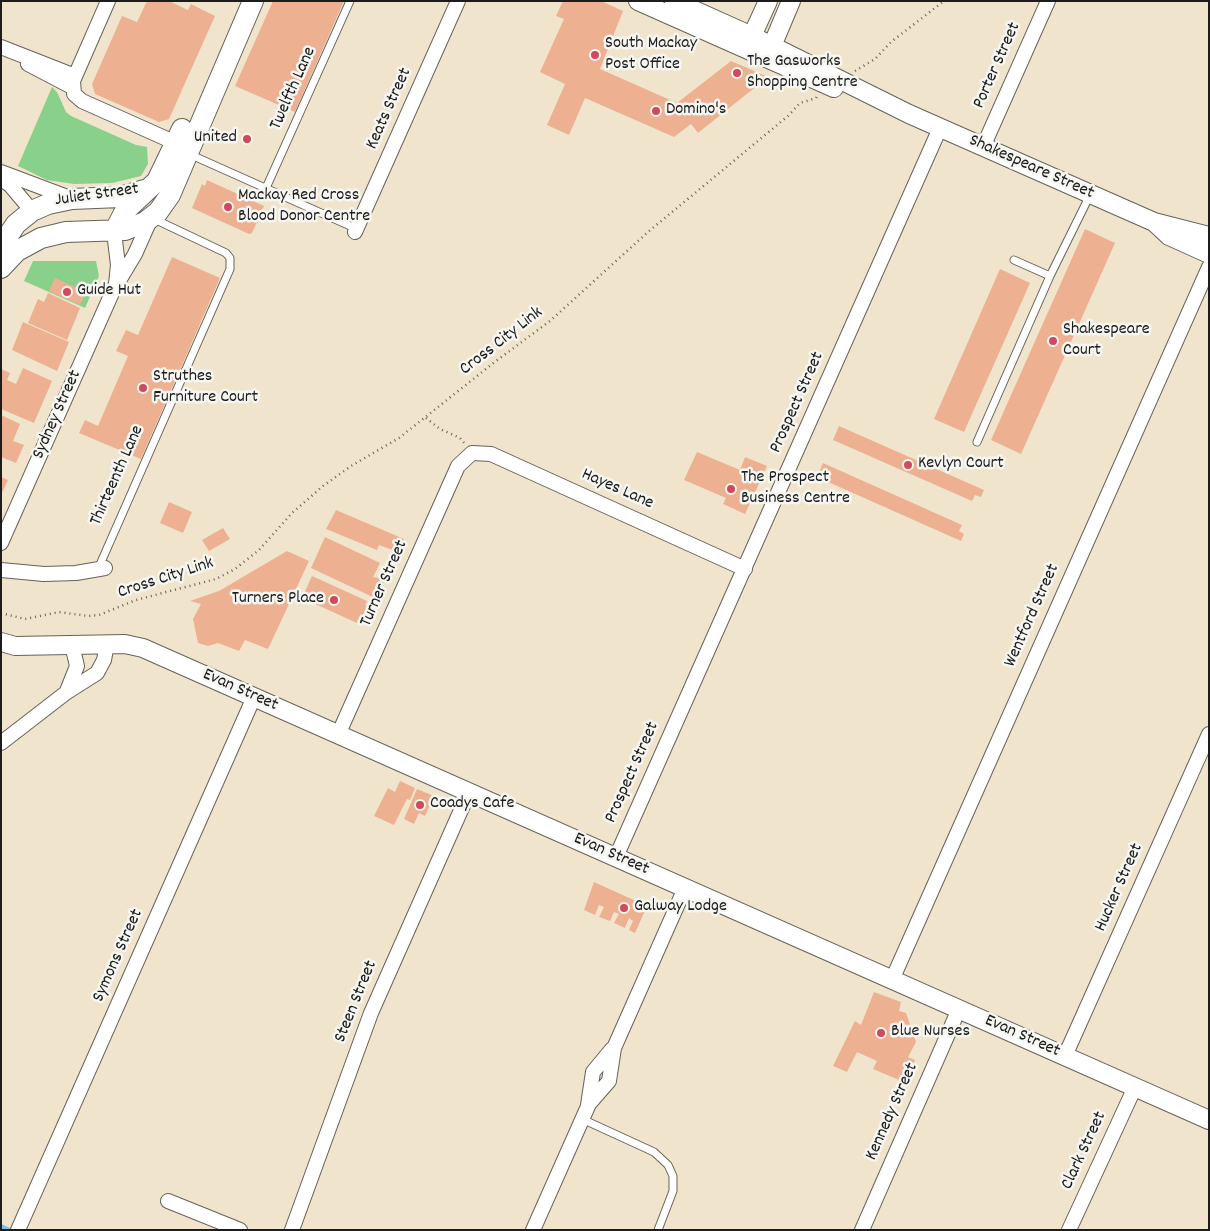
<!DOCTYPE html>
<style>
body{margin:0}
#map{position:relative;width:1210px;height:1231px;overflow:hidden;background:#f0e5cc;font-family:Dekko,sans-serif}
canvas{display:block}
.frame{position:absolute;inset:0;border:2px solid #1c1c1c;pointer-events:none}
</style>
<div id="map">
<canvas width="1210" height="1231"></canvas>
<div class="frame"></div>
</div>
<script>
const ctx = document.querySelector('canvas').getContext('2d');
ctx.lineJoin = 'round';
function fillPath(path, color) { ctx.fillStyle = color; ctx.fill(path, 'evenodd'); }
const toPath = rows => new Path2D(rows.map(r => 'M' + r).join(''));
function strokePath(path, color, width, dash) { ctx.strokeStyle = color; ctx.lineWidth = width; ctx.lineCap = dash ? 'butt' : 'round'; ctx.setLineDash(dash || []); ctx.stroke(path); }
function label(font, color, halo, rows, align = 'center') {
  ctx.font = font + ' Dekko,sans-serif'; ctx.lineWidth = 5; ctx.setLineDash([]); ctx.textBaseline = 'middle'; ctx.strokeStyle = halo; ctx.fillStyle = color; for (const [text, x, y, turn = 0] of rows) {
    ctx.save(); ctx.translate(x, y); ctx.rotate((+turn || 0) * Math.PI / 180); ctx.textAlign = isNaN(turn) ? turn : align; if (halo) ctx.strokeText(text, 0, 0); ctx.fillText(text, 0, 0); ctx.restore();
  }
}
const green = toPath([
 [52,87,57,92,66,112,71,116,136,145,147,147,148,164,141,176,112,183,74,184,47,180,18,166],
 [33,261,96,261,99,276,85,308,24,281]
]);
const stream = toPath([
 [1,1226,10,1230]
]);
const building = toPath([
 [147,1,169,1,188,10,191,4,215,16,169,119,159,122,95,94,92,84,122,16,137,22],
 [273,1,344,1,295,112,235,86],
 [563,1,601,1,623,11,600,69,677,103,731,61,768,77,698,133,691,124,674,137,585,98,569,135,547,125,565,84,540,72,564,19,556,16],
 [207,180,264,206,252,233,249,234,192,208,202,184,205,186],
 [1085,229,1115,243,1021,454,991,440],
 [172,257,220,278,141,459,79,433,85,420,98,426,128,356,116,351,126,330,138,335],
 [1000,269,1030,283,964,432,934,419],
 [55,278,86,292,80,305,49,291],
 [48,293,80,308,67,340,28,323,38,299,44,302],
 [23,322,69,342,57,371,12,350],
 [23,368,52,381,34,423,1,409,1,369,10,373,7,380,16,384],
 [1,415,20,424,13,441,24,445,16,463,1,457],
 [839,426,984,490,981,497,975,495,972,501,833,440],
 [697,452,740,470,745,457,767,466,745,514,723,504,726,498,684,480],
 [823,463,962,525,959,531,964,534,961,541,817,477],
 [1,477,8,480,1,495],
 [169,502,192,512,183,533,160,523],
 [336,510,404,539,398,552,379,545,377,550,326,529],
 [223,528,230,539,209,551,202,540],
 [325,537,380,563,373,577,385,579,377,599,311,568],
 [287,551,309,561,268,649,245,640,239,651,218,643,208,646,198,643,193,619,201,604,190,601,219,591],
 [312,576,367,601,365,605,368,606,362,620,360,619,357,623,302,598],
 [400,781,415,788,410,800,407,799,394,825,374,816,388,788,395,792],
 [417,789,434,796,425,816,419,813,414,824,404,819],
 [594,882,647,906,635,933,629,930,633,921,629,918,625,928,614,923,619,914,614,912,610,921,599,917,604,907,599,905,595,915,584,910],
 [874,992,901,1002,899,1011,906,1013,916,1042,908,1057,915,1060,906,1083,873,1069,877,1061,857,1052,847,1072,833,1066,855,1021,861,1025]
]);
const path = toPath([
 [855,71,875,59,891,42,944,1],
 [426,418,440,429,460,438,465,444],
 [1,613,25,619,59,612,88,616,99,615,136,600,216,579,235,569,259,550,292,513,323,486,351,466,399,438,496,361,550,321,648,232,788,116,800,103,816,98,817,96]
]);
const service = toPath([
 [189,154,357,229],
 [266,188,350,1],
 [1014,260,1050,276],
 [977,442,1050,276,1090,195],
 [98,569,230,269,230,258,226,253,152,218],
 [582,1119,654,1152,668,1165,673,1176,673,1191,658,1230]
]);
const minor = toPath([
 [108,1,73,81,74,94,82,101,176,143],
 [1,47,75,76],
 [28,64,72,87],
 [983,147,1048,1],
 [1,172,70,198],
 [1,179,10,185,32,211],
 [355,232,458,1],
 [117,284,135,254,151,218],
 [1,543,116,284,118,265,114,232],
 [1,570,44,574,76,573,105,568],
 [67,691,77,666,72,645],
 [338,735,458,466,472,453,491,454,745,569],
 [1,743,67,692,97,673,104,660,107,644],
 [616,857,940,128],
 [892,980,1209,267],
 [1065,1056,1209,734],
 [588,1105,593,1072,612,1049],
 [168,1201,240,1230],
 [18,1230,254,697],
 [292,1230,371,1013,469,792],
 [533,1230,589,1104,609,1081,614,1048,685,888],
 [862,1230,959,1009],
 [1069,1230,1135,1087]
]);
const tertiary = toPath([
 [638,1,834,88],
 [674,1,752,36,909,114,1154,222,1209,236],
 [756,47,752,36,768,1],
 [762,52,772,46,791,1],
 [1154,222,1169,236,1209,254],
 [1,642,15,646,125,644,143,648,1209,1120]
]);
const secondary = toPath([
 [114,232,125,211,157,181,182,129],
 [1,246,16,224,32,211,48,204,72,199,120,197,144,190],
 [1,268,17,251,41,238,66,232,125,230,145,222,158,212,170,195,253,1]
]);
const markers = [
 [595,55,5,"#d1495b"],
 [737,73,5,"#d1495b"],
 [656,111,5,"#d1495b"],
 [247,139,5,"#d1495b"],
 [228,207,5,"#d1495b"],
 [67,292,5,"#d1495b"],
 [1053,341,5,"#d1495b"],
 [143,388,5,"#d1495b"],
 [908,465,5,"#d1495b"],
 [731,489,5,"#d1495b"],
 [334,600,5,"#d1495b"],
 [420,805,5,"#d1495b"],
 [624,908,5,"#d1495b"],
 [881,1033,5,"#d1495b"]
];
const poiNames = [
 ["South Mackay",605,45],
 ["Post Office",605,66],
 ["The Gasworks",747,63],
 ["Shopping Centre",747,84],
 ["Domino's",666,111],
 ["United",237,139,"right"],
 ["Mackay Red Cross",238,197],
 ["Blood Donor Centre",238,218],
 ["Guide Hut",77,292],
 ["Shakespeare",1063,331],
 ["Court",1063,352],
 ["Struthes",153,378],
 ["Furniture Court",153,399],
 ["Kevlyn Court",918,465],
 ["The Prospect",741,479],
 ["Business Centre",741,500],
 ["Turners Place",324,600,"right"],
 ["Coadys Cafe",430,805],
 ["Galway Lodge",634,908],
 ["Blue Nurses",891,1033]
];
const streetNames = [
 ["Porter Street",998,66,-66],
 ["Twelfth Lane",294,89,-66],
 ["Keats Street",390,109,-66],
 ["Shakespeare Street",1031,168,24],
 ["Juliet Street",97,196,-8],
 ["Cross City Link",502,342,-38],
 ["Prospect Street",798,403,-66],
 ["Sydney Street",58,415,-66],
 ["Thirteenth Lane",118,476,-66],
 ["Hayes Lane",617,490,24],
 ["Cross City Link",166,579,-18],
 ["Turner Street",385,584,-66],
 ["Wentford Street",1033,616,-66],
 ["Evan Street",240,691,24],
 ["Prospect Street",633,773,-66],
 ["Evan Street",611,855,24],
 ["Hucker Street",1120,888,-66],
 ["Symons Street",119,956,-66],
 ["Steen Street",357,1002,-68],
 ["Evan Street",1022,1037,24],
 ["Kennedy Street",893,1112,-66],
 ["Clark Street",1085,1151,-65]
];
fillPath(green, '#89d08a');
strokePath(stream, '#78beef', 4);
fillPath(building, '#edb091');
strokePath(service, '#66625a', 9);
strokePath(minor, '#66625a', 16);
strokePath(tertiary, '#66625a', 20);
strokePath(secondary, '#66625a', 22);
strokePath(path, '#66625a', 2.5, [1, 4]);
strokePath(service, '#fff', 7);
strokePath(minor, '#fff', 14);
strokePath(tertiary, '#fff', 18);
strokePath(secondary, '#fff', 20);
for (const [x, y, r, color] of markers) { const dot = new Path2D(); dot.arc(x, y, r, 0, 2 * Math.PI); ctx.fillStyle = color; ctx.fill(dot); strokePath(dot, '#f6f6f2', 2); }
label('18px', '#1c1c1c', '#f6f6f2', poiNames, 'left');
label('18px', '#1c1c1c', '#f6f6f2', streetNames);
</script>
